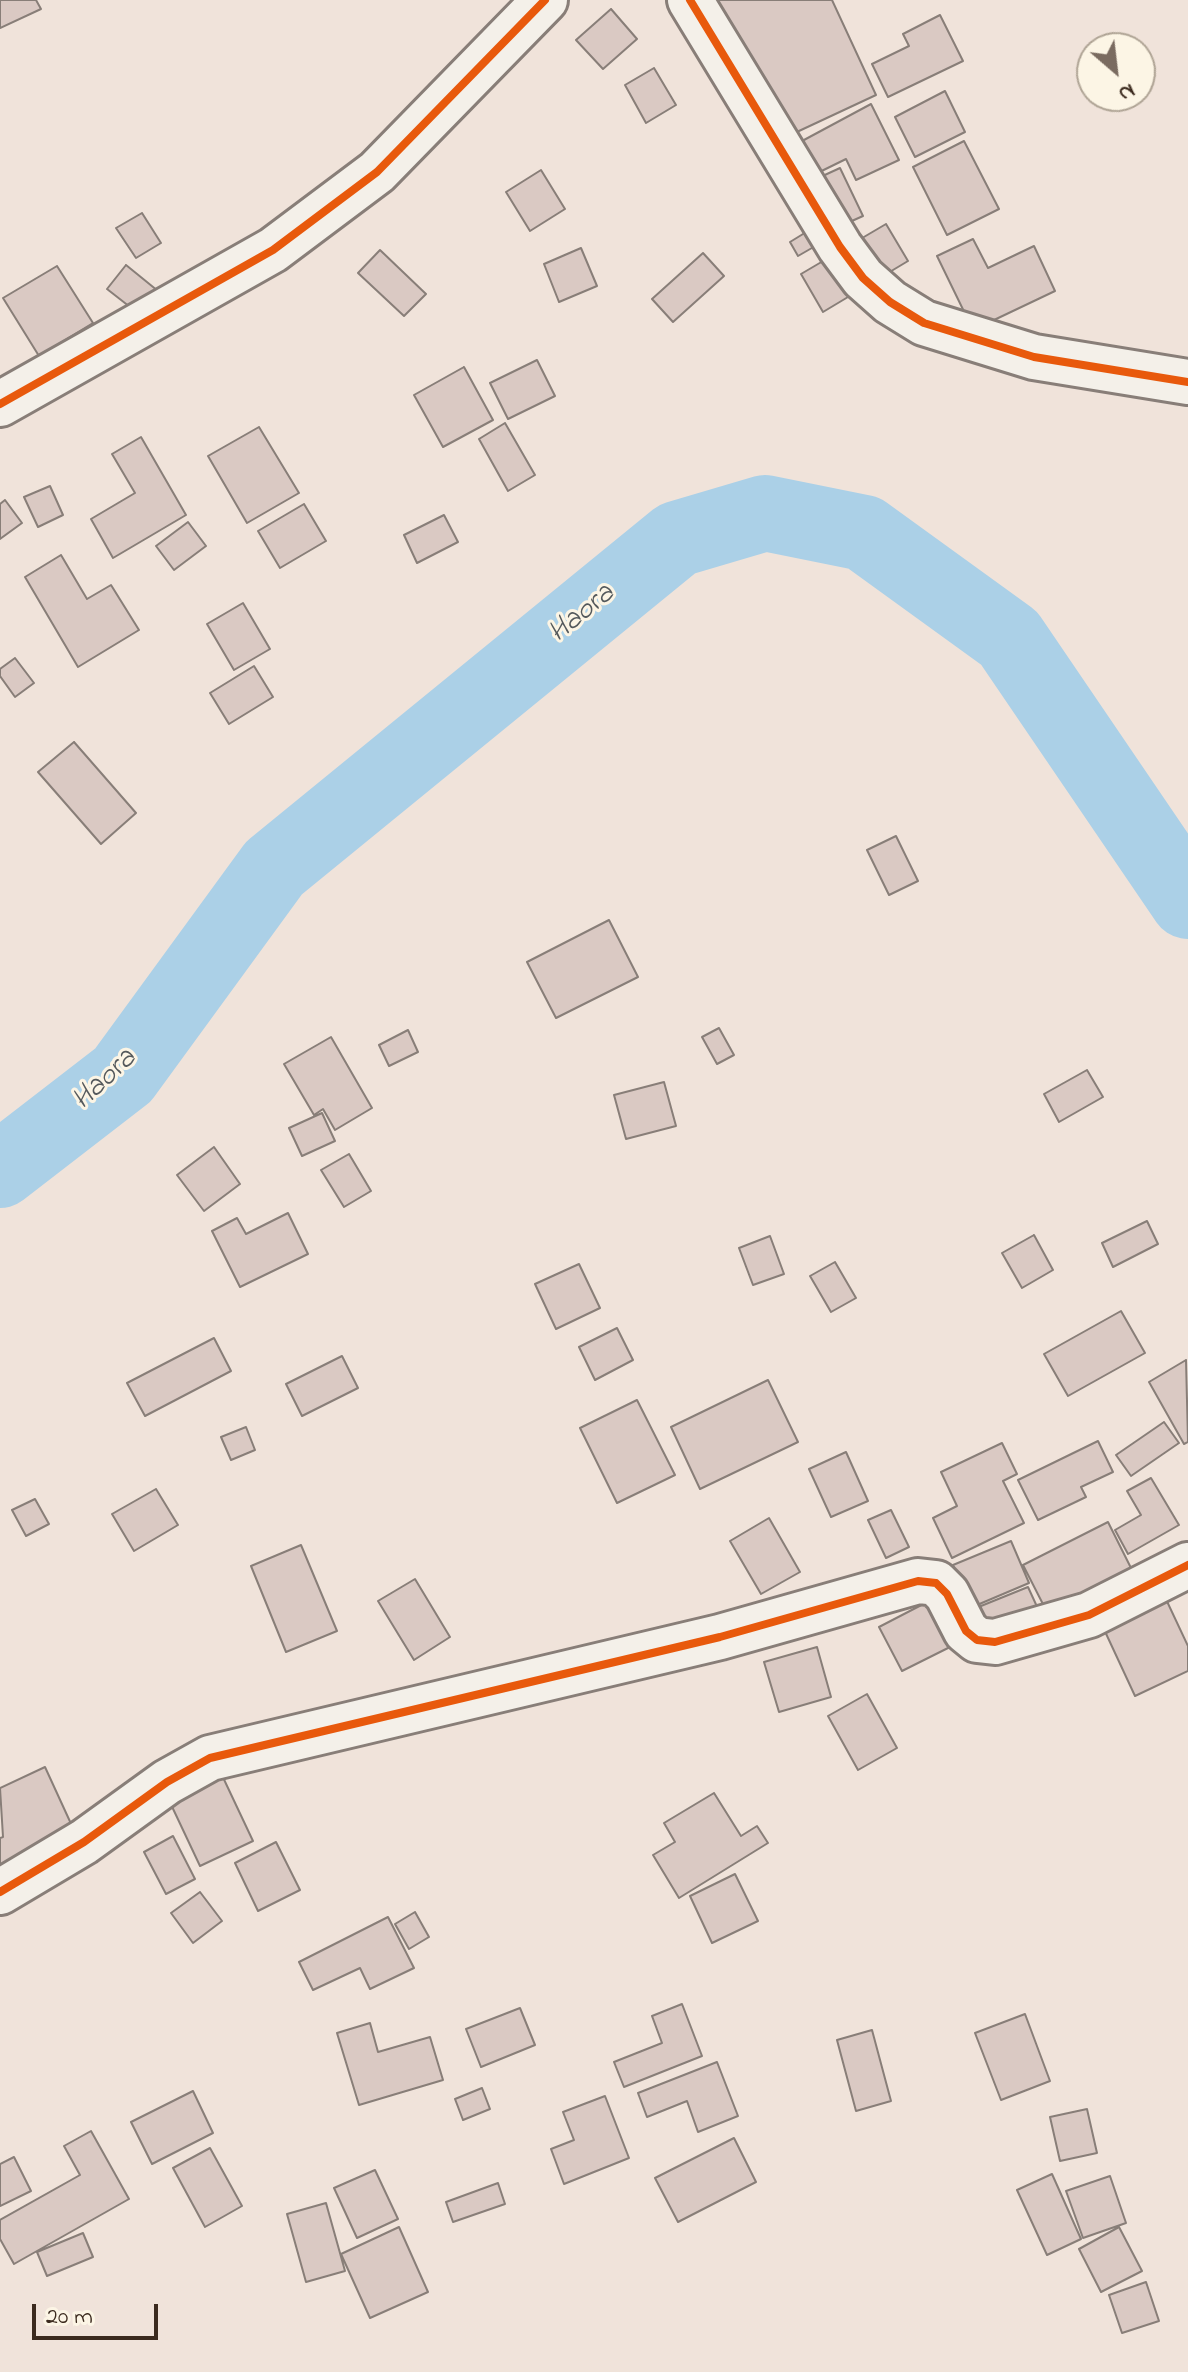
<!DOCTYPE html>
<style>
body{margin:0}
#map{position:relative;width:1188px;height:2372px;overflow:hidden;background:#f0e3da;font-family:"Indie Flower",sans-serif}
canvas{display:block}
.north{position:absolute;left:1076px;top:32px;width:80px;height:80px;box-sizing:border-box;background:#fcf5e5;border:2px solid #afa495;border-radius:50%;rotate:152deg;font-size:22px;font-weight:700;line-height:32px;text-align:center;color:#3b2a1e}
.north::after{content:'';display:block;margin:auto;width:28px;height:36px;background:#7a6b60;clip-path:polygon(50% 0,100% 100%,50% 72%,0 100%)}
.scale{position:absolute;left:32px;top:2304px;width:126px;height:36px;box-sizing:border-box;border:4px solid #3b2a1e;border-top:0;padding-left:10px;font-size:24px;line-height:28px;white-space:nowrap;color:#3b2a1e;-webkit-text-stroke:6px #fcf5e5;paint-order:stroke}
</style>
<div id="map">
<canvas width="1188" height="2372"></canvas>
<div class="north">N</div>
<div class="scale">20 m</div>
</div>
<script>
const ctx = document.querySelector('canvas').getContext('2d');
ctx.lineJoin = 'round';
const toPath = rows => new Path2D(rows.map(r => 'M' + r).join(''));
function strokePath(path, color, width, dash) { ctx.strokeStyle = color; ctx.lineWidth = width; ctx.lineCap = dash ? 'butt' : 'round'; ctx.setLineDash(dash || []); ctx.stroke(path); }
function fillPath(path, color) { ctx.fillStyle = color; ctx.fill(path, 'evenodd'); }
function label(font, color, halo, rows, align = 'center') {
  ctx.font = font + ' "Indie Flower",sans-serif'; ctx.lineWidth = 6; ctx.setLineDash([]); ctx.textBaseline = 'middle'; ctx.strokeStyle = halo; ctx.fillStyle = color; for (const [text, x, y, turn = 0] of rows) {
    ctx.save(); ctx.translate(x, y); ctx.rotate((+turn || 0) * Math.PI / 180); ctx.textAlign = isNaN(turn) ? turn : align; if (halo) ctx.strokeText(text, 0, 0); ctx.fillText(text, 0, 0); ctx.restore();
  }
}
const river = toPath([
 [0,1170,123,1075,274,868,677,539,765,513,864,533,1009,638,1188,901]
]);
const building = toPath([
 [0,0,36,0,41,9,0,28,0,0],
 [701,0,832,0,876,95,769,145,701,0],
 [611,9,637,39,603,69,576,40,611,9],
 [940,15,963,61,888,97,872,64,909,46,903,34,940,15],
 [654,68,676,105,646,123,625,85,654,68],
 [945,91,965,132,915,157,895,117,945,91],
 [871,104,899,160,856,180,846,159,791,186,776,155,871,104],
 [964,141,999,209,947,235,913,167,964,141],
 [840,168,863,216,825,233,803,185,840,168],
 [541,170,565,209,530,231,506,192,541,170],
 [142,213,161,243,136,258,116,228,142,213],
 [886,224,908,261,823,312,801,274,886,224],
 [816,226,824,241,798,256,790,242,816,226],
 [973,239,988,268,1034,246,1055,291,973,330,937,256,973,239],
 [581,248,597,286,559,302,544,264,581,248],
 [380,250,426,294,404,316,358,273,380,250],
 [703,253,724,276,673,322,652,299,703,253],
 [126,265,158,291,139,314,107,289,126,265],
 [57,266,93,323,39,356,3,298,57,266],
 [537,360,555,396,508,419,490,383,537,360],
 [464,367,493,420,443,447,414,395,464,367],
 [505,423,535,475,508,491,479,439,505,423],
 [259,427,299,493,247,523,208,456,259,427],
 [141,437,186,515,113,558,91,519,135,493,112,454,141,437],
 [50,486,63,515,38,527,24,497,50,486],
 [5,500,22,523,0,539,0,504,5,500],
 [304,504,326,541,280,568,258,531,304,504],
 [444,515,458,542,417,563,404,535,444,515],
 [188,522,206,546,174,570,156,546,188,522],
 [61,555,87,599,111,585,139,630,78,667,25,577,61,555],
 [243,603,270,649,234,670,207,624,243,603],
 [15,658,34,683,15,697,0,676,0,669,15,658],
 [254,666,273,697,229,724,210,693,254,666],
 [74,742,136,813,101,844,38,772,74,742],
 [896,836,918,881,889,895,867,850,896,836],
 [609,920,638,977,556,1018,527,962,609,920],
 [719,1028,734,1055,717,1064,702,1037,719,1028],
 [408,1030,418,1052,389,1066,379,1045,408,1030],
 [331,1037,372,1108,335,1130,323,1109,314,1115,284,1064,331,1037],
 [1087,1070,1103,1097,1059,1122,1044,1094,1087,1070],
 [664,1082,676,1126,626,1139,614,1095,664,1082],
 [322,1113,335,1141,302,1156,289,1128,322,1113],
 [214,1147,240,1184,204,1211,177,1175,214,1147],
 [349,1154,371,1191,344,1207,321,1170,349,1154],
 [288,1213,308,1254,240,1287,212,1231,237,1218,246,1234,288,1213],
 [1147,1221,1158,1244,1113,1267,1102,1243,1147,1221],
 [1034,1235,1053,1270,1022,1288,1002,1253,1034,1235],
 [770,1236,784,1274,753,1285,739,1248,770,1236],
 [835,1262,856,1298,831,1312,810,1276,835,1262],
 [579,1264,600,1308,556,1329,535,1284,579,1264],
 [1121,1311,1145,1353,1068,1396,1044,1354,1121,1311],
 [617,1328,633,1360,595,1380,579,1347,617,1328],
 [214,1338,231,1371,145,1416,127,1383,214,1338],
 [342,1356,358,1388,302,1416,286,1384,342,1356],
 [1186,1360,1188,1442,1184,1444,1149,1382,1186,1360],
 [768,1380,798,1442,700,1489,671,1427,768,1380],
 [637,1400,675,1475,617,1503,580,1428,637,1400],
 [1164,1422,1179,1443,1131,1476,1116,1455,1164,1422],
 [246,1427,255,1450,231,1460,221,1437,246,1427],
 [1098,1441,1113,1472,1081,1487,1086,1497,1038,1520,1018,1480,1098,1441],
 [1002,1443,1017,1474,1003,1481,1024,1523,952,1558,933,1518,957,1506,941,1472,1002,1443],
 [846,1452,868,1501,831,1517,809,1469,846,1452],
 [1151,1478,1179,1525,1128,1554,1115,1530,1141,1515,1127,1491,1151,1478],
 [156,1489,178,1525,134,1551,112,1514,156,1489],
 [35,1499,49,1524,26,1536,12,1510,35,1499],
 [891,1510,909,1547,886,1558,868,1520,891,1510],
 [769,1518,800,1572,761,1594,730,1541,769,1518],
 [1108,1522,1132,1570,1047,1612,1023,1565,1108,1522],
 [1011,1541,1029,1583,970,1608,953,1565,1011,1541],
 [301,1545,337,1631,286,1652,251,1566,301,1545],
 [415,1579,450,1637,414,1660,378,1601,415,1579],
 [1028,1587,1039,1611,986,1633,976,1608,1028,1587],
 [1164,1595,1188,1646,1188,1671,1135,1696,1102,1625,1164,1595],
 [933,1599,956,1644,902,1671,879,1627,933,1599],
 [817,1647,831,1697,779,1712,764,1662,817,1647],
 [867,1694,897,1748,858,1770,828,1716,867,1694],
 [45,1767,78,1839,0,1874,0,1838,3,1837,0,1788,45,1767],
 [220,1771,253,1841,200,1866,167,1796,220,1771],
 [714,1793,741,1836,757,1826,768,1843,679,1898,653,1855,675,1842,664,1823,714,1793],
 [173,1836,195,1879,166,1894,144,1852,173,1836],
 [276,1842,300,1890,258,1911,235,1863,276,1842],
 [735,1874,758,1921,712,1943,690,1896,735,1874],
 [200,1892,222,1921,193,1943,171,1913,200,1892],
 [415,1912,429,1937,409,1949,395,1924,415,1912],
 [388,1917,414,1968,370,1989,360,1968,313,1990,299,1962,388,1917],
 [682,2004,702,2056,624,2087,614,2062,662,2043,652,2016,682,2004],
 [520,2008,535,2045,481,2067,466,2029,520,2008],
 [1025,2014,1050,2081,1001,2100,975,2033,1025,2014],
 [370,2023,378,2052,430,2037,443,2080,359,2105,337,2033,370,2023],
 [872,2030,891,2101,856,2111,837,2040,872,2030],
 [717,2062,738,2116,698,2132,687,2101,647,2117,638,2093,717,2062],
 [482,2088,490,2109,463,2120,455,2099,482,2088],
 [193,2091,213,2133,152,2164,131,2122,193,2091],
 [605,2096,629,2158,564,2184,551,2149,574,2140,563,2112,605,2096],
 [1087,2109,1097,2153,1060,2161,1050,2117,1087,2109],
 [91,2131,129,2199,14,2264,0,2239,0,2220,80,2175,64,2146,91,2131],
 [734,2138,756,2182,678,2222,655,2178,734,2138],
 [210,2148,242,2206,205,2227,173,2168,210,2148],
 [14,2157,31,2191,0,2206,0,2164,14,2157],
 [375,2170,398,2219,357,2238,334,2188,375,2170],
 [1052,2174,1081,2239,1047,2255,1017,2190,1052,2174],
 [1110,2176,1126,2223,1083,2238,1066,2191,1110,2176],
 [498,2183,505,2204,453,2222,446,2202,498,2183],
 [326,2203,345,2271,306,2282,287,2214,326,2203],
 [399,2227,428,2292,370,2318,341,2254,399,2227],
 [1119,2227,1142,2271,1101,2292,1079,2249,1119,2227],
 [83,2233,93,2257,47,2276,37,2252,83,2233],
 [1146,2282,1159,2321,1122,2333,1109,2295,1146,2282]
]);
const street = toPath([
 [690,0,840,247,863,278,890,302,924,323,1034,357,1188,382],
 [0,1892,84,1842,167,1782,210,1758,720,1637,918,1581,936,1583,947,1594,966,1631,977,1640,995,1642,1089,1615,1188,1565]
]);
const secondary = toPath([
 [0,404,273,250,377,172,545,0]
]);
const cycleway = toPath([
 [690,0,840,247,863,278,890,302,924,323,1034,357,1188,382],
 [0,404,273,250,377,172,545,0],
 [0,1892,84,1842,167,1782,210,1758,720,1637,918,1581,936,1583,947,1594,966,1631,977,1640,995,1642,1089,1615,1188,1565]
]);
const waterNames = [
 ["Haora",583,615,-39],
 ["Haora",106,1081,-43]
];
strokePath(river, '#abd0e7', 76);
fillPath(building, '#dac9c3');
strokePath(building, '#887e78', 2);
strokePath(street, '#887e78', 50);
strokePath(secondary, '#887e78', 50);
strokePath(street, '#f4f0e9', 44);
strokePath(secondary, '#f4f0e9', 44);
strokePath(cycleway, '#e8590c', 8);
label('italic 30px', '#54595c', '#fcf5e5', waterNames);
</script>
